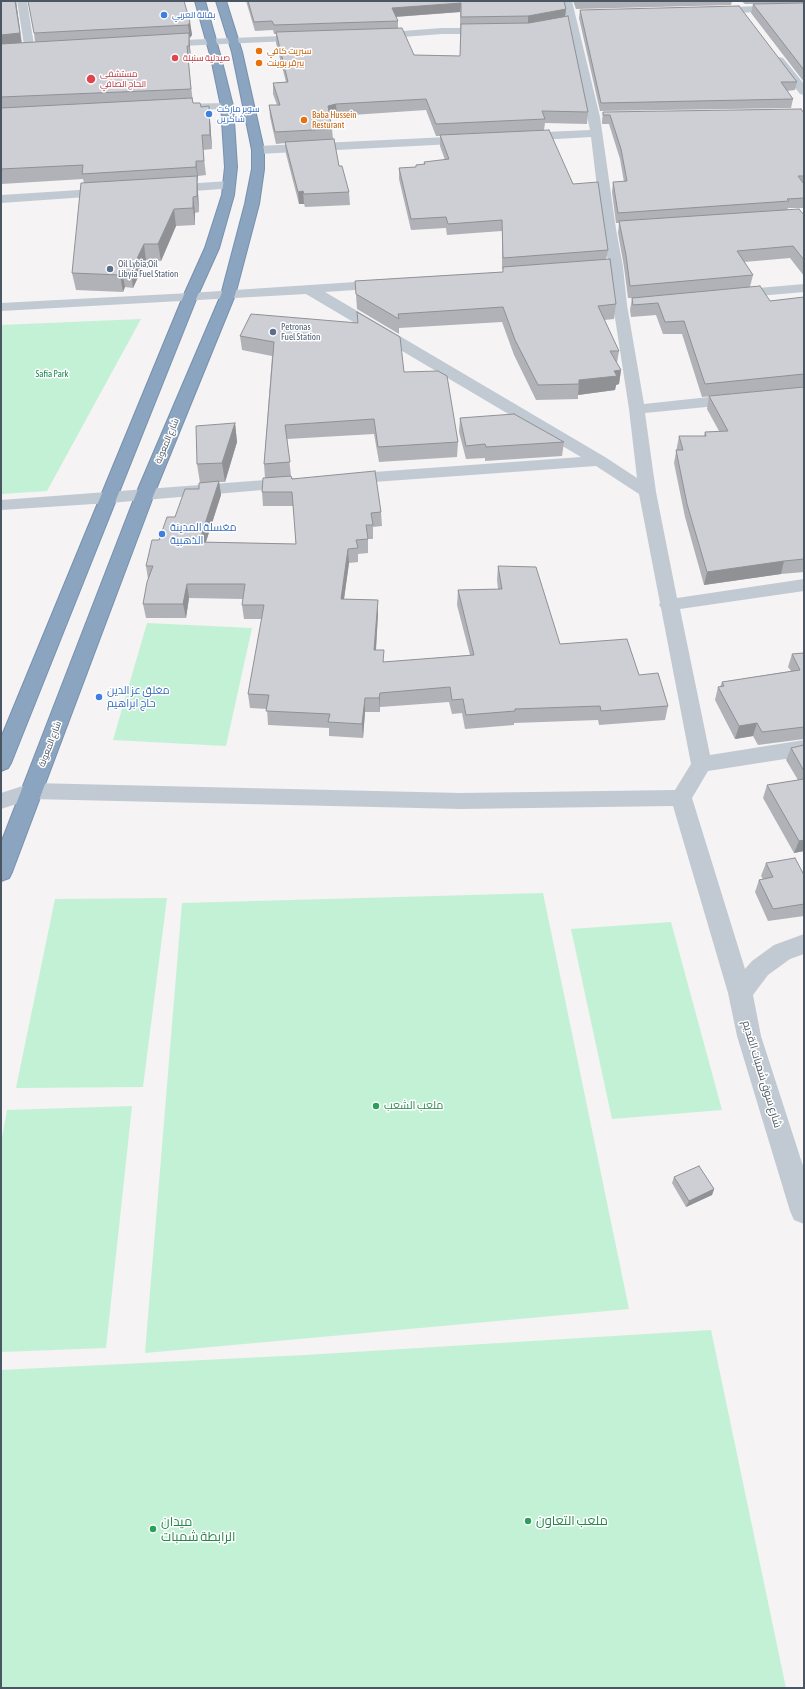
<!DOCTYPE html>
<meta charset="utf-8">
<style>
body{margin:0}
#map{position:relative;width:805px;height:1689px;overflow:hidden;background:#f5f3f3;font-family:"Asap Condensed",sans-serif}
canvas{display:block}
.frame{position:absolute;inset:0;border:2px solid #4a5661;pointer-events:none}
</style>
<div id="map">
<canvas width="805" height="1689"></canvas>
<div class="frame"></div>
</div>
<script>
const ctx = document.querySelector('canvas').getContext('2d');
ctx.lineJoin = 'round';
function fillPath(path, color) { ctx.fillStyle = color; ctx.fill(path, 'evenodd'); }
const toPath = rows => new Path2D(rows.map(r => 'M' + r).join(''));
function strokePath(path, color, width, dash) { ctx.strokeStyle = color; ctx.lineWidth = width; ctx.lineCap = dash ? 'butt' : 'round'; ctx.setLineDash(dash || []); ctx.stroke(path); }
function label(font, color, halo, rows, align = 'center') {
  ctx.font = font + ' "Asap Condensed",Cairo,sans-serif'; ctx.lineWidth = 3; ctx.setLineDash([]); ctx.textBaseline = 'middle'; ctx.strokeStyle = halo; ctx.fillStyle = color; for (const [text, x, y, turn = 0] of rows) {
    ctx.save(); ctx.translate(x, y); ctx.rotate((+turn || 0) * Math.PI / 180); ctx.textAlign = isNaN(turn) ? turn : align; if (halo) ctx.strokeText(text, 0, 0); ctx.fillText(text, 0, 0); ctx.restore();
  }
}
const green = toPath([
 [141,319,47,491,1,494,1,325],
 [147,623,252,628,226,746,113,740],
 [543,893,629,1309,145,1353,182,903],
 [167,898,143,1087,16,1088,55,899],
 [671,922,722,1110,612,1119,571,929],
 [132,1106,106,1348,1,1352,1,1143,7,1110],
 [711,1330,786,1688,1,1688,1,1370,305,1355]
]);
const street = toPath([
 [17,1,27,1,35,51,34,53,26,53,25,51,17,1],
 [562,1,572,1,600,117,616,229,623,267,627,305,644,404,737,394,743,396,745,399,743,402,737,404,645,413,656,492,677,598,804,579,804,591,680,609,710,755,804,740,804,756,708,771,692,798,745,969,752,961,774,945,804,934,804,954,790,959,768,975,753,995,761,1036,804,1169,804,1224,794,1220,790,1211,737,1036,728,993,673,806,461,809,32,799,1,809,1,793,32,783,461,793,675,790,691,764,661,608,659,605,660,603,639,494,596,466,346,484,340,483,338,479,340,475,346,474,581,457,306,294,1,311,1,303,190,293,385,280,390,281,392,284,390,287,385,288,325,292,605,457,637,478,629,409,613,305,609,267,602,229,591,137,523,141,519,140,517,137,519,134,523,133,590,130,562,1],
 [804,4,804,10,712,14,707,11,712,8,804,4],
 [442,28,491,28,496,31,491,34,442,34,376,39,371,36,376,33,442,28],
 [305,35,309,36,310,38,309,40,160,47,155,44,160,41,305,35],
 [779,57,783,58,804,84,804,95,800,94,773,60,779,57],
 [227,103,231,104,233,106,231,108,178,112,174,110,172,108,174,106,178,104,227,103],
 [469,136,473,137,475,140,473,143,258,154,254,153,252,150,254,147,258,146,469,136],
 [229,181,234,182,235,185,234,188,168,193,163,192,162,189,163,186,168,185,229,181],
 [110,188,115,189,116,192,115,195,1,203,1,195,110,188],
 [804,284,804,292,735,298,730,297,728,294,730,291,735,290,804,284],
 [292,478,298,479,300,483,298,487,109,503,1,510,1,500,292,478]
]);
const highway = toPath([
 [195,1,205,1,221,58,233,106,237,167,234,195,219,248,197,297,11,763,8,768,1,771,1,738,183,297,205,248,222,195,225,167,221,106,211,58,195,1],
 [216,1,226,1,242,52,264,150,264,169,259,204,235,295,154,494,12,872,9,878,1,881,1,843,136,494,221,295,245,204,252,169,252,150,232,52,216,1]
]);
const wall = toPath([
 [1,1,16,1,22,43,35,42,34,33,190,22,192,35,189,38,191,59,188,59,193,103,201,107,210,120,212,149,203,150,206,175,198,176,198,181,197,181,198,192,199,212,195,213,195,225,176,226,161,261,146,260,133,288,125,287,123,292,76,290,72,273,84,183,83,179,1,184],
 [246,1,564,1,566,9,565,16,588,112,587,124,545,123,544,130,608,250,606,260,616,304,614,319,604,320,619,351,617,363,621,370,619,384,616,385,615,390,578,395,578,399,536,400,514,355,502,322,399,328,399,334,357,309,355,281,503,272,503,269,502,269,502,231,447,235,446,228,411,230,399,179,399,168,416,167,416,165,424,164,424,162,445,160,440,146,440,136,436,136,426,110,337,116,330,117,332,129,333,139,339,166,349,192,350,205,305,207,304,204,299,204,286,154,285,143,276,144,270,117,269,105,277,105,273,94,273,83,286,82,276,43,276,34,274,34,273,30,255,31],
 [460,12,460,56,414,55,398,28,398,21,396,17],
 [573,1,732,1,731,5,576,9],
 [741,1,804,1,804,82,751,13,753,4,774,4,745,4],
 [580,10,797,82,795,90,787,91,793,99,791,108,600,111,579,18],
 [603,112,804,113,804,208,788,208,787,210,804,215,804,276,790,258,744,262,753,275,750,287,770,301,804,297,804,387,702,397,682,334,663,334,656,315,631,317,630,310,632,298,628,298,624,267,618,233,619,223,616,223,612,192,613,182,624,182,620,159,609,124,602,124,602,121],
 [357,312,458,442,457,457,379,462,374,434,287,439,291,476,292,479,381,512,382,526,373,527,373,539,368,539,368,553,358,554,358,562,349,563,344,599,378,600,378,614,376,650,384,662,470,655,457,605,458,590,498,589,497,580,498,566,560,644,639,675,668,706,665,720,599,725,598,720,514,723,514,725,465,729,462,713,452,714,449,702,380,707,380,712,365,712,363,738,329,736,329,728,268,725,267,709,250,708,248,694,262,619,244,619,242,605,243,599,189,598,186,618,146,618,143,604,148,579,146,566,159,540,175,517,199,489,200,483,197,464,235,423,237,442,225,482,219,482,221,495,206,542,296,544,293,506,263,506,262,492,265,478,264,464,272,356,242,350,240,336,358,323],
 [804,387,804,572,781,574,704,585,685,517,674,463,679,436,704,436,705,432,719,431,707,409,709,396],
 [460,418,564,442,562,456,485,461,485,458,466,459,459,432],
 [804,653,804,739,758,745,753,736,735,739,715,700,718,687,720,687,722,682,791,671,788,667,792,654],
 [804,745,804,851,794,853,763,798,767,785,798,780,786,760,791,748],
 [766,863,804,875,804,916,768,921,755,892,759,880,763,879,761,876],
 [674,1177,714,1189,712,1195,686,1207,672,1183]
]);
const shadedWall = toPath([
 [15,1,16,1,22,47,1,48,1,35],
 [461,3,460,12,392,17,392,8],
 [566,9,565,18,528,26,528,16],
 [190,22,192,35,190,38,188,25],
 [189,33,190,47,191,59,189,46],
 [336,104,337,116,328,117,328,106],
 [209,106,210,120,212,149,210,135],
 [196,161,198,176,198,181,196,167],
 [197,176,198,192,199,212,197,196],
 [303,191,304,204,299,204,298,192],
 [193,197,195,213,195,225,193,208],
 [174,209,176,226,161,261,158,244],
 [144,244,146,260,133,288,131,271],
 [122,271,125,287,123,292,120,275],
 [621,370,619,384,616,385,615,390,578,395,579,384,579,380,614,371],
 [235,423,237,442,225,482,222,463],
 [219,481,221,495,201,557,199,542],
 [348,549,349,563,342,613,341,599],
 [784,561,781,574,704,585,707,572],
 [187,584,189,598,186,618,183,604],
 [378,600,378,614,375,664,374,650],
 [380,693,380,712,379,698],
 [365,698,365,712,363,738,362,724],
 [757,723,753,736,735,739,739,726],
 [804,840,804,851,794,853,799,841],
 [714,1189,712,1195,686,1207,689,1201]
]);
const building = toPath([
 [1,1,15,1,20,33,1,35,1,1],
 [28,1,184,1,190,22,188,25,34,33,28,1],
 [248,1,564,1,566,9,528,16,461,17,461,3,392,8,398,21,274,25,272,21,254,22,248,1],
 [804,3,804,70,753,4,804,3],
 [739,6,797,82,781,82,793,99,601,103,580,10,739,6],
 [568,16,588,112,542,111,545,119,436,124,426,99,336,104,328,106,332,129,275,132,269,105,280,105,273,83,288,82,276,32,402,28,414,55,460,56,461,24,529,23,568,16],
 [189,33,189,46,187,46,191,89,1,97,1,44,189,33],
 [192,98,193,103,200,103,201,107,209,106,210,135,202,135,204,161,196,161,196,167,82,174,83,165,1,169,1,108,192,98],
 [801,109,804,113,804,176,798,176,804,184,804,198,787,199,789,201,618,213,613,182,627,181,621,149,610,115,603,115,603,112,801,109],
 [549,130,573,184,598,182,608,250,503,258,502,220,448,224,446,217,411,219,399,168,416,167,416,165,425,164,424,162,449,159,440,135,549,130],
 [334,139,339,166,342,166,349,192,304,194,303,191,298,192,285,142,334,139],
 [197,176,197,196,193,197,193,208,174,209,158,244,144,244,131,271,122,271,120,275,72,273,81,183,197,176],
 [799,209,804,215,804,260,793,246,737,251,753,275,630,286,626,255,619,221,799,209],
 [610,259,616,304,598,306,619,351,610,351,621,370,614,371,617,376,579,380,579,384,538,385,515,340,503,307,398,314,399,319,356,294,355,281,503,272,503,267,610,259],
 [760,286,770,301,804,297,804,374,705,384,684,321,665,322,658,303,633,305,632,298,760,286],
 [357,312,400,337,404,372,438,371,447,376,458,442,378,447,374,419,285,425,290,462,264,464,274,342,240,336,251,314,358,323,357,312],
 [804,387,804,559,784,561,707,572,687,504,676,450,683,450,679,436,706,436,705,432,728,431,709,396,804,387],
 [514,414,564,442,486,447,485,444,466,446,460,418,514,414],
 [235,423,222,463,197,464,196,426,235,423],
 [375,471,381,512,371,513,373,525,366,525,368,539,356,540,358,548,348,549,341,599,378,600,374,650,384,650,383,662,474,655,458,590,502,589,498,566,536,567,560,644,627,639,639,675,658,673,668,706,601,711,600,706,515,709,515,711,466,715,463,699,452,700,450,687,380,693,379,698,365,698,362,724,328,722,330,714,266,711,269,695,248,694,264,605,242,605,245,584,187,584,183,604,143,604,147,582,153,566,146,566,152,540,159,540,167,517,175,517,185,489,199,489,199,483,219,481,199,542,296,544,292,492,262,492,263,478,291,476,292,479,375,471],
 [804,653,804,727,762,732,757,723,739,726,718,687,724,686,722,682,800,670,792,654,804,653],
 [804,745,804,771,791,748,804,745],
 [804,779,804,840,799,841,767,785,804,779],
 [795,858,804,875,804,904,773,909,759,880,773,877,766,863,795,858],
 [699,1166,714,1189,689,1201,674,1177,699,1166]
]);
const markers = [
 [164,15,4,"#3f7fe0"],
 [259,51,4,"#e8710a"],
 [175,58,4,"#e0444e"],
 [259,63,4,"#e8710a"],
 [91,79,5,"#e0444e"],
 [209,114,4,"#3f7fe0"],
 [304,120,4,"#e8710a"],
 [110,269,4,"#5c6f8a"],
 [273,332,4,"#5c6f8a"],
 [162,534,4,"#3f7fe0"],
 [99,697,4,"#3f7fe0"],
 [376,1106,4,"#2e9e5b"],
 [528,1521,4,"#2e9e5b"],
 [153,1529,4,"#2e9e5b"]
];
const farShopnames = [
 ["بقالة العربي",172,15],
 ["سوبر ماركت",217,109],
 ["شاكرين",217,119]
];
const farFoodnames = [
 ["سبريت كافي",267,51],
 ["بيرقر بوينت",267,63],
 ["Baba Hussein",312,115],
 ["Resturant",312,125]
];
const farHealthnames = [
 ["صيدلية سنبلة",183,58],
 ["مستشفى",100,74],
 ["الحاج الصافي",100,84]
];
const farServicenames = [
 ["Oil Lybia;Oil",118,264],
 ["Libyia Fuel Station",118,274],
 ["Petronas",281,327],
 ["Fuel Station",281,337]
];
const farParknames = [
 ["Safia Park",52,374]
];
const farStreetnames = [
 ["شارع المعونة",167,441,-67],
 ["شارع المعونة",50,744,-69]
];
const shopNames = [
 ["مغسلة المدينة",170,528],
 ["الذهبية",170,541],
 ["مغلق عز الدين",107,691],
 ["حاج ابراهيم",107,704]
];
const streetNames = [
 ["شارع سوق شمبات القديم",762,1074,73]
];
const leisureNames = [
 ["ملعب الشعب",384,1106]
];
const nearLeisurenames = [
 ["ملعب التعاون",536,1521],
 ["ميدان",161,1522],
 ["الرابطة شمبات",161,1537]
];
fillPath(green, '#c3f1d5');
strokePath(highway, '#7690ad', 2);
fillPath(street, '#c1cad2');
fillPath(highway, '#8ba5c1');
fillPath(wall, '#b0b2b7');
fillPath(shadedWall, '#909195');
fillPath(building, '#cdcfd5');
strokePath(building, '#909195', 1);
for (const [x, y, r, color] of markers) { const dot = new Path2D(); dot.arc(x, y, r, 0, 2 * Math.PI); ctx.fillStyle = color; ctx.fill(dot); strokePath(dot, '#fff', 1.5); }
label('9px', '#366cbe', '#fff', farShopnames, 'left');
label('9px', '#c56008', '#fff', farFoodnames, 'left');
label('9px', '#be3a42', '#fff', farHealthnames, 'left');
label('9px', '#4e5e75', '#fff', farServicenames, 'left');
label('9px', '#17864f', '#fff', farParknames);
label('9px', '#4a5661', '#fff', farStreetnames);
label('11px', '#366cbe', '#fff', shopNames, 'left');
label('11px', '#4a5661', '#fff', streetNames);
label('11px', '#27864d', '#fff', leisureNames, 'left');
label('13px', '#27864d', '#fff', nearLeisurenames, 'left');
</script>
